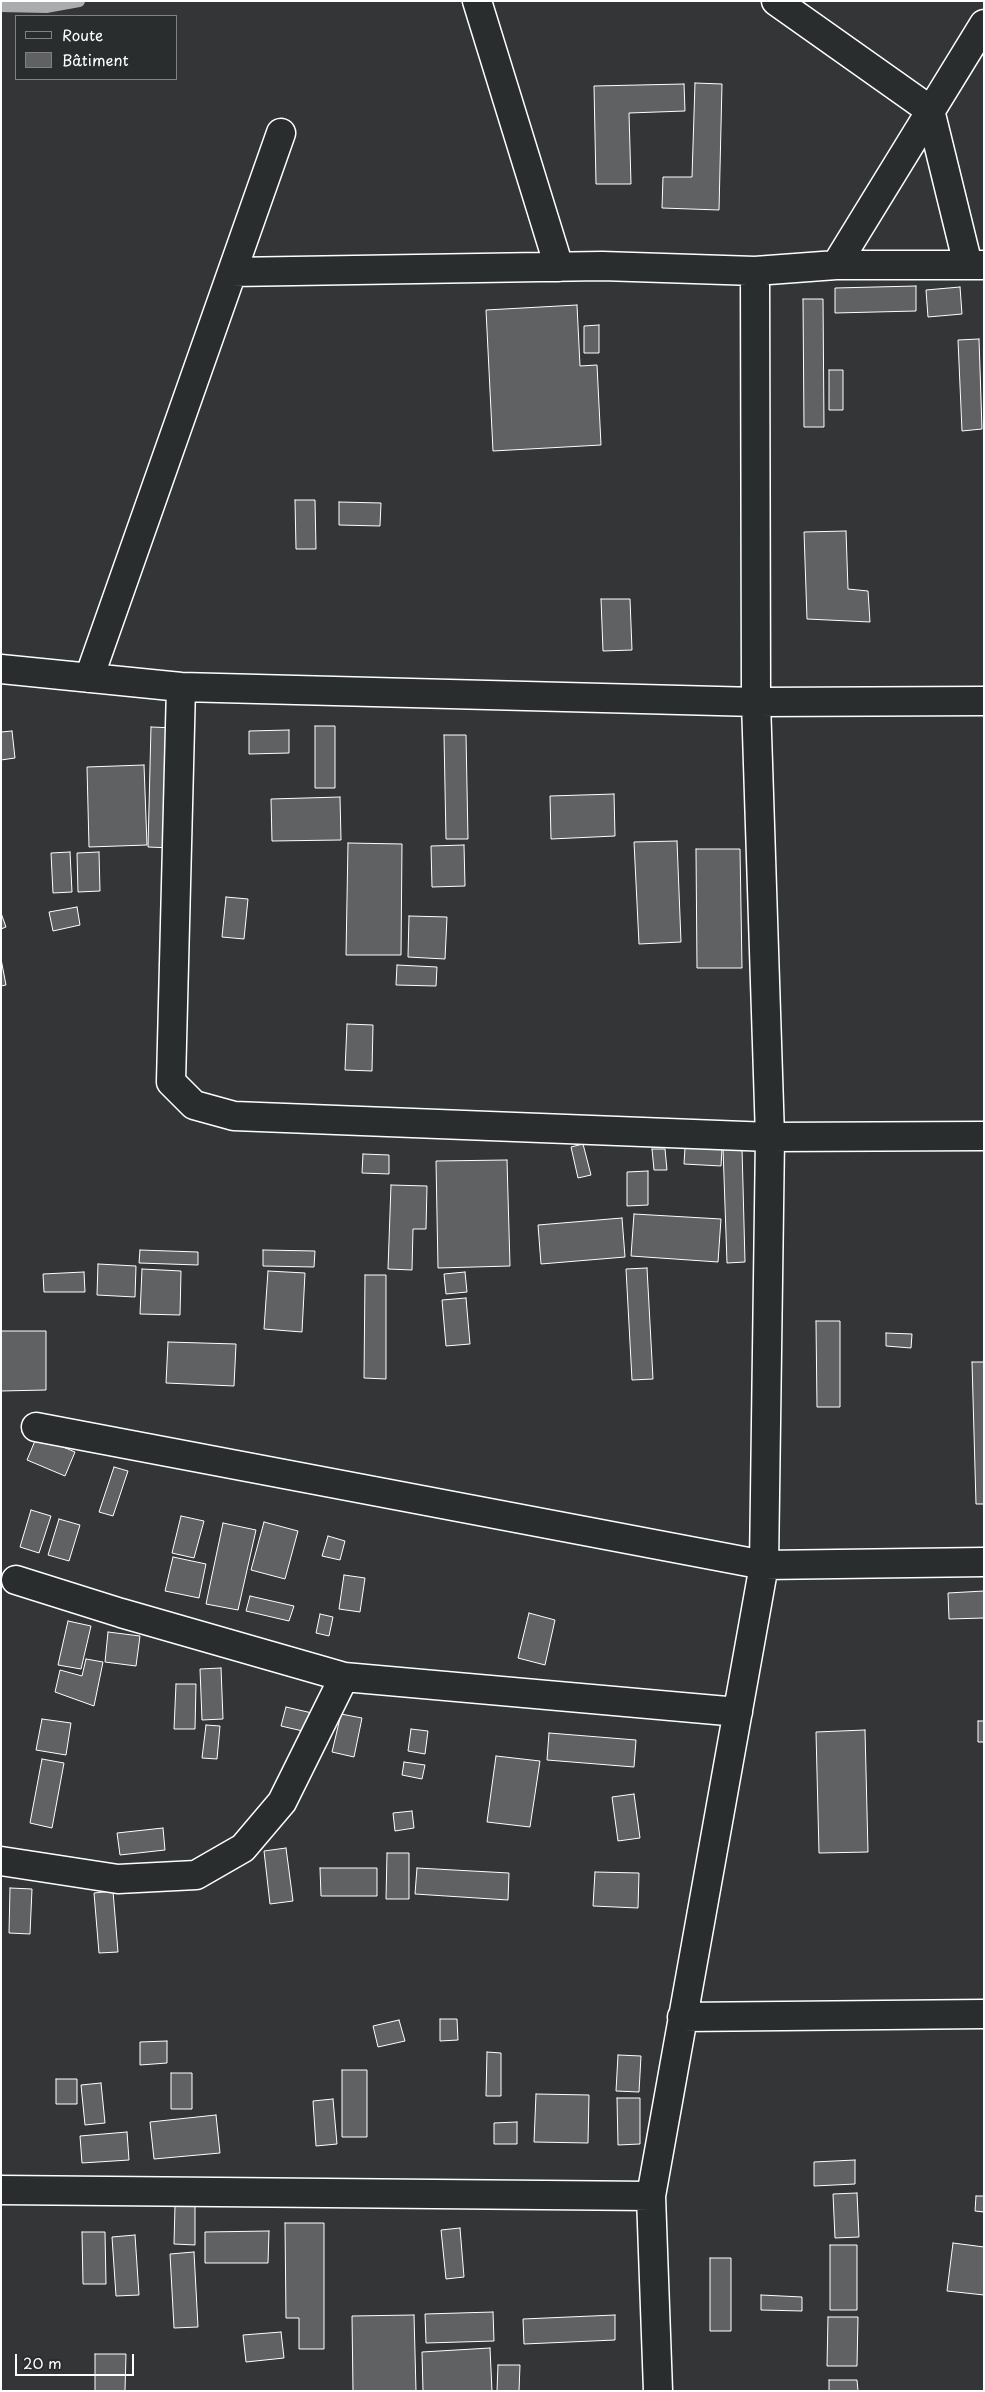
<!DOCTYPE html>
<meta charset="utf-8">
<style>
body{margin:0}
#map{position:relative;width:985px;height:2392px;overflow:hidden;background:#333536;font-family:"Playpen Sans",sans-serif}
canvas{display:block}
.frame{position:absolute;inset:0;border:2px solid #fff;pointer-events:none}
.legend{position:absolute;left:15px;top:15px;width:162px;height:65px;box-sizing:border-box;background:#2a2d2e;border:1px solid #7f8182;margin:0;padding:6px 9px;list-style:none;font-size:15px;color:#fff}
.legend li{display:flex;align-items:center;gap:10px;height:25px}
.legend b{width:25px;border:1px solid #7f8182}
.scale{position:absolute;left:15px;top:2354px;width:119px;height:22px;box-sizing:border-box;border:2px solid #fff;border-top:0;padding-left:6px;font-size:15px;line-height:18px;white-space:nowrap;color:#fff;-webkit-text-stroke:4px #2a2d2e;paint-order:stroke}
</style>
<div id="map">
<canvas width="985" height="2392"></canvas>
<div class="frame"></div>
<ul class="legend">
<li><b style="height:6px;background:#2a2d2e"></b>Route</li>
<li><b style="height:14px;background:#5f6162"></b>Bâtiment</li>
</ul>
<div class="scale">20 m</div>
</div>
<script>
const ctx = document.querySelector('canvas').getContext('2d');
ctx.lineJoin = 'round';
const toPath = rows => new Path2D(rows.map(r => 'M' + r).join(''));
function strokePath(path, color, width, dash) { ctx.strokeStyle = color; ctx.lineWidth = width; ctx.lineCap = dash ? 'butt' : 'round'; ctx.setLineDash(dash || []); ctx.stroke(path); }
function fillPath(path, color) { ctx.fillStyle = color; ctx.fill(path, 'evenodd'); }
const stream = toPath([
 [1,6,46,7,79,1]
]);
const building = toPath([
 [695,83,722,84,719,210,662,208,663,177,692,177,695,83],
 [684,84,685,111,629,113,631,184,596,184,594,86,684,84],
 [916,286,916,311,835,313,835,288,916,286],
 [960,287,962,314,928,317,926,290,960,287],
 [803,299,823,299,824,427,804,427,803,299],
 [577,305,580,366,597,365,601,445,493,451,486,310,577,305],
 [599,325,599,353,584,353,584,326,599,325],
 [979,339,982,429,962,431,958,340,979,339],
 [829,370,843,370,843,410,829,410,829,370],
 [295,500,315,500,316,549,296,549,295,500],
 [339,502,381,503,380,526,339,525,339,502],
 [846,531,848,589,868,591,870,622,807,619,804,532,846,531],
 [601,599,630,599,632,650,603,651,601,599],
 [315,726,335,726,335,788,315,788,315,726],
 [151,727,175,728,172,848,148,847,151,727],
 [289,730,289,753,249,754,249,731,289,730],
 [12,731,15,758,1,760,1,732,12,731],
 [444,735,466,735,468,839,446,839,444,735],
 [144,765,147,845,89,847,87,767,144,765],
 [614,794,615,836,551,839,550,796,614,794],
 [340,797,341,840,272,841,271,799,340,797],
 [677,841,681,942,639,944,634,842,677,841],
 [348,843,402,844,401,955,346,955,348,843],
 [464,845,465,886,432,887,431,846,464,845],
 [696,849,740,849,742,968,697,968,696,849],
 [70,852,72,892,53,893,51,853,70,852],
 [99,852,100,891,78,892,77,853,99,852],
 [226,897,248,899,244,939,222,937,226,897],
 [77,907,80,925,53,931,49,912,77,907],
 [1,913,6,927,1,929,1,913],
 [409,916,447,917,445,959,408,957,409,916],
 [1,959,6,985,1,986,1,959],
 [397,965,437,967,436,986,396,985,397,965],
 [347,1024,373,1025,372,1071,345,1070,347,1024],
 [583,1144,591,1175,578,1178,571,1147,583,1144],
 [685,1148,722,1149,721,1166,684,1164,685,1148],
 [723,1148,742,1148,745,1262,727,1263,723,1148],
 [652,1149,665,1149,667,1170,654,1170,652,1149],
 [363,1154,389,1155,389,1174,362,1173,363,1154],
 [507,1160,510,1266,438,1268,436,1161,507,1160],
 [648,1171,648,1205,627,1206,627,1172,648,1171],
 [391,1185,427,1186,426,1229,413,1229,412,1270,388,1269,391,1185],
 [634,1214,721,1219,718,1262,631,1256,634,1214],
 [622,1218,625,1257,541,1264,538,1225,622,1218],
 [140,1250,198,1252,198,1265,139,1263,140,1250],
 [263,1250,315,1251,314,1267,263,1266,263,1250],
 [98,1264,136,1266,135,1297,97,1295,98,1264],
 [647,1268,653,1379,632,1380,626,1269,647,1268],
 [142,1269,181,1271,180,1315,140,1314,142,1269],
 [268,1271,305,1273,302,1332,264,1329,268,1271],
 [84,1272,85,1292,44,1292,43,1274,84,1272],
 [465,1272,467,1292,446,1294,444,1274,465,1272],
 [365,1275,386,1275,386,1379,364,1378,365,1275],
 [466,1298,470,1344,446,1346,442,1300,466,1298],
 [816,1321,840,1321,840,1407,817,1407,816,1321],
 [1,1331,46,1331,46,1390,1,1391,1,1331],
 [886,1333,912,1334,911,1348,886,1346,886,1333],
 [168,1342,236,1344,234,1386,166,1383,168,1342],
 [972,1362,984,1362,984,1504,976,1504,972,1362],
 [37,1436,75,1452,65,1476,27,1460,37,1436],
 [114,1467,128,1471,113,1516,99,1512,114,1467],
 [31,1510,51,1516,39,1553,20,1547,31,1510],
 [181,1516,204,1521,194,1558,172,1553,181,1516],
 [59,1519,80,1525,69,1561,48,1555,59,1519],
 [264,1522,298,1531,285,1579,251,1570,264,1522],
 [223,1523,256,1530,238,1610,206,1604,223,1523],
 [328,1536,345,1541,340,1560,322,1556,328,1536],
 [173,1557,206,1564,199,1598,165,1591,173,1557],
 [344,1575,365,1578,360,1612,339,1609,344,1575],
 [984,1591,984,1618,949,1619,948,1593,984,1591],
 [250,1596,294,1606,289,1621,246,1611,250,1596],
 [529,1613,555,1620,545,1665,518,1658,529,1613],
 [320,1614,333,1617,329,1636,316,1633,320,1614],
 [68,1621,91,1626,81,1669,58,1665,68,1621],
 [108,1632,140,1636,136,1666,105,1662,108,1632],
 [86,1659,103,1662,94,1706,55,1692,60,1670,82,1676,86,1659],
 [221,1668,223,1719,202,1720,200,1669,221,1668],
 [176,1684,196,1684,195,1729,174,1729,176,1684],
 [286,1707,312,1713,307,1732,281,1726,286,1707],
 [341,1714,362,1718,354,1757,332,1752,341,1714],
 [42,1719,71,1723,66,1755,36,1750,42,1719],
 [978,1721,984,1721,984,1742,978,1742,978,1721],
 [206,1725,220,1726,217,1759,202,1758,206,1725],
 [411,1729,428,1731,425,1754,408,1751,411,1729],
 [865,1730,868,1852,819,1853,816,1732,865,1730],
 [549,1733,636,1740,634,1767,547,1760,549,1733],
 [496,1756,540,1761,530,1827,487,1822,496,1756],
 [42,1759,64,1763,52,1828,30,1823,42,1759],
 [404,1762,425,1765,422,1779,402,1775,404,1762],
 [634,1794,640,1838,618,1841,612,1797,634,1794],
 [412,1811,414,1828,395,1831,393,1813,412,1811],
 [163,1828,165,1850,120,1855,117,1833,163,1828],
 [286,1848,293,1901,270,1904,264,1851,286,1848],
 [387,1853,409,1853,409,1899,386,1899,387,1853],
 [320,1868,377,1868,377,1896,321,1896,320,1868],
 [417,1868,509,1873,508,1900,415,1894,417,1868],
 [595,1872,639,1873,638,1908,593,1906,595,1872],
 [10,1888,32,1889,30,1934,9,1933,10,1888],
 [113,1891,118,1952,99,1953,94,1893,113,1891],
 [440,2019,457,2019,458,2040,440,2041,440,2019],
 [399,2020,405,2041,378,2047,373,2026,399,2020],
 [167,2041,167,2063,140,2065,140,2042,167,2041],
 [487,2052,501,2053,501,2096,486,2096,487,2052],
 [618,2055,641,2056,639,2092,616,2091,618,2055],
 [342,2070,367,2070,367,2137,342,2137,342,2070],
 [171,2073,192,2073,192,2109,171,2109,171,2073],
 [56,2079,77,2079,77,2104,56,2104,56,2079],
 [101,2083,105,2123,85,2125,81,2085,101,2083],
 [536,2094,589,2095,588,2143,534,2142,536,2094],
 [617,2098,640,2098,640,2144,618,2145,617,2098],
 [333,2099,337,2144,316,2146,313,2101,333,2099],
 [216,2115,220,2153,154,2159,150,2122,216,2115],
 [517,2122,517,2144,494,2144,494,2123,517,2122],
 [127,2132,129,2160,82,2163,80,2136,127,2132],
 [855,2160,855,2184,814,2186,814,2162,855,2160],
 [857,2193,859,2237,835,2238,833,2194,857,2193],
 [976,2196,984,2196,984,2212,975,2211,976,2196],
 [175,2206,195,2206,195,2245,174,2244,175,2206],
 [285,2223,324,2223,324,2349,299,2349,299,2318,286,2318,285,2223],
 [460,2228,464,2277,446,2279,441,2230,460,2228],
 [269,2231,268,2263,205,2263,205,2232,269,2231],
 [82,2232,105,2232,106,2284,83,2284,82,2232],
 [135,2235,139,2295,116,2296,112,2237,135,2235],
 [953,2243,984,2247,984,2295,947,2291,953,2243],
 [830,2245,857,2245,857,2310,830,2310,830,2245],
 [194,2252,198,2327,174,2328,170,2254,194,2252],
 [710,2258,731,2258,731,2331,710,2331,710,2258],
 [761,2295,802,2297,802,2311,761,2310,761,2295],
 [493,2312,494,2341,426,2343,425,2314,493,2312],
 [414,2315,416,2391,353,2391,352,2316,414,2315],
 [615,2315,615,2340,524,2344,523,2319,615,2315],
 [828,2317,858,2317,857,2366,827,2366,828,2317],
 [281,2332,284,2358,246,2362,243,2335,281,2332],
 [490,2348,492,2391,423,2391,422,2352,490,2348],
 [95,2354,126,2354,125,2391,95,2391,95,2354],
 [498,2365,520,2365,519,2391,497,2391,498,2365],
 [829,2380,857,2380,858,2391,829,2391,829,2380]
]);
const minor = toPath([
 [477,1,559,267],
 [776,1,930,110,968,265],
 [836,265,984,24],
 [232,272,602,266,755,271,836,265,984,265],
 [1,669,181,687,756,702,984,701],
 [89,678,281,133],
 [181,687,171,1082,194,1105,234,1116,770,1137,984,1136],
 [36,1427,764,1565,984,1562],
 [16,1580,121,1613,344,1677,738,1712],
 [1,1861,118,1879,196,1875,243,1848,282,1802,344,1677],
 [682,2017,984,2014],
 [1,2190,651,2196],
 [658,2391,651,2196,764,1565,770,1137,756,702,755,271]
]);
strokePath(stream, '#abacad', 12);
fillPath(building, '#5f6162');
strokePath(building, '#fff', 1);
strokePath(minor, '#fff', 31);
strokePath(minor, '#2a2d2e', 28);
</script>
